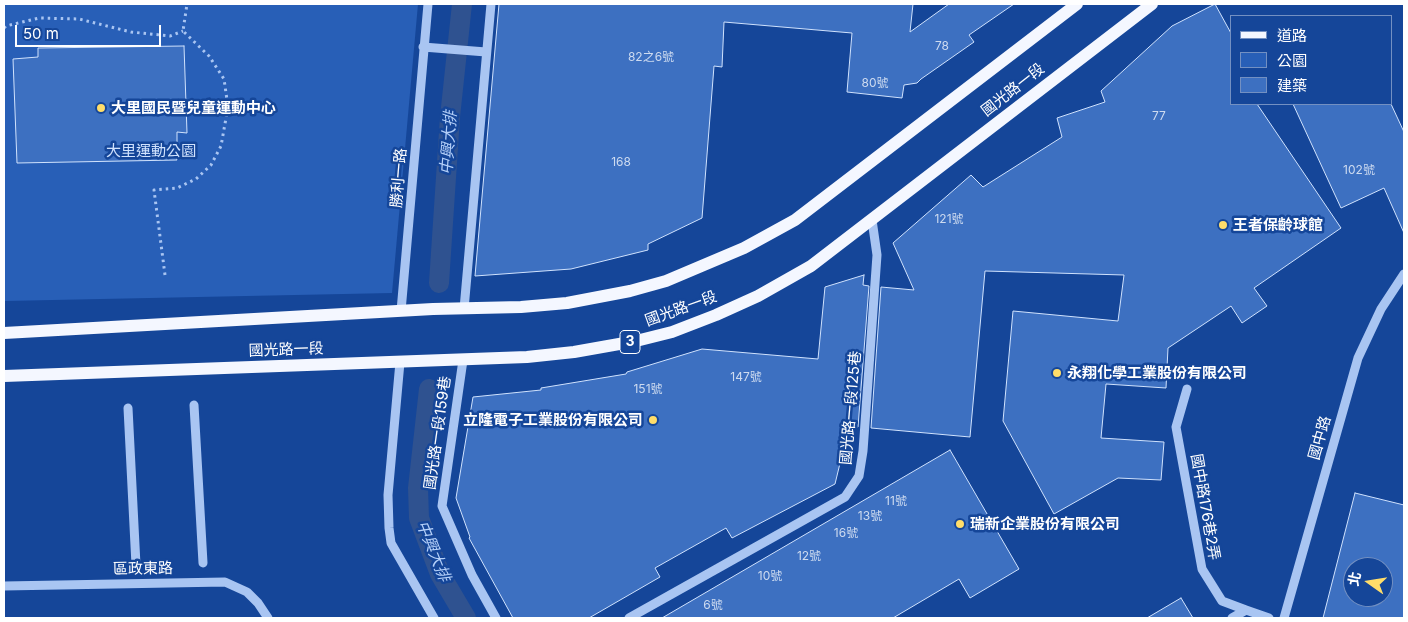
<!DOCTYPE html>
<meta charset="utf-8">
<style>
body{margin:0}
#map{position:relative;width:1408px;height:622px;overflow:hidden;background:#154699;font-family:Inter,"Noto Sans TC",sans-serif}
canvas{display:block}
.frame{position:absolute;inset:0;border:5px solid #fff;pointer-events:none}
.legend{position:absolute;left:1230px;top:15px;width:162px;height:90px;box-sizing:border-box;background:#154699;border:1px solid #7390c2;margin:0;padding:6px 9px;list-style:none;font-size:15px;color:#fff}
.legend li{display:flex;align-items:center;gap:10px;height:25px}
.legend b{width:25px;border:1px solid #7390c2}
.north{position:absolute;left:1343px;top:557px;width:50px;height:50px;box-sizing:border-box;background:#154699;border:1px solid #7390c2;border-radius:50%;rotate:283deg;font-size:14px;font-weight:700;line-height:20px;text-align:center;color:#fff}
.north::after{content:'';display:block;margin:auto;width:18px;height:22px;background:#ffdd6a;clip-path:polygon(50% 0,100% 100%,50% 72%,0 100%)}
.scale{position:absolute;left:15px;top:25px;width:146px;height:22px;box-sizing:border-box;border:2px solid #fff;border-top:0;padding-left:6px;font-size:15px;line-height:18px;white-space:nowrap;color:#fff;-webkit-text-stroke:4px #154699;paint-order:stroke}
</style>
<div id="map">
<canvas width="1408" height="622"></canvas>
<div class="frame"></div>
<ul class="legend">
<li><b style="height:6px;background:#f4f7ff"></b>道路</li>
<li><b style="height:14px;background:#285fb7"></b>公園</li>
<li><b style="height:14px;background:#3d70c1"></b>建築</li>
</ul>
<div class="north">北</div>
<div class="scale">50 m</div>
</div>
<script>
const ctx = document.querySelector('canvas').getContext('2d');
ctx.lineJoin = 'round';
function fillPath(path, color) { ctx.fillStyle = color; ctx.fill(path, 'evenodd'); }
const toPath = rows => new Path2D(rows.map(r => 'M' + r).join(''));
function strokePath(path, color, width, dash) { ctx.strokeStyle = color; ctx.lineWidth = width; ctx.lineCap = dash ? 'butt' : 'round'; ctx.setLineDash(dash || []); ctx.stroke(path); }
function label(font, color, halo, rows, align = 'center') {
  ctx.font = font + ' Inter,"Noto Sans TC",sans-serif'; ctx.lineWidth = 5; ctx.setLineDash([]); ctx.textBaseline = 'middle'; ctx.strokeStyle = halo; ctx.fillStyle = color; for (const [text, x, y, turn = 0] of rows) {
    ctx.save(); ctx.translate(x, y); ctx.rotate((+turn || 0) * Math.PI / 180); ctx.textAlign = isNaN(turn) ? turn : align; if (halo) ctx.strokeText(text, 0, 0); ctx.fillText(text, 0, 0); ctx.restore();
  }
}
const green = toPath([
 [4,4,418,4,392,293,4,301]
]);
const canal = toPath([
 [439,283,450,117,462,4],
 [429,389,418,488,419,518,440,574,466,618]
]);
const building = toPath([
 [499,4,913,4,910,32,949,4,1014,4,969,35,974,42,921,79,917,83,904,85,902,98,847,92,852,33,724,22,722,67,714,66,702,218,648,244,648,250,571,269,475,276,499,4],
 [1215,4,1232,35,1232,104,1257,104,1341,228,1254,288,1267,306,1242,323,1231,306,1168,348,1166,388,1106,384,1101,438,1164,442,1161,480,1118,478,1054,514,1003,421,1013,311,1118,321,1124,275,985,271,970,437,871,428,881,287,914,290,893,243,971,175,983,187,1062,137,1057,118,1105,102,1101,91,1172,26,1215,4],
 [184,46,187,133,177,132,177,160,17,163,13,59,38,57,38,48,184,46],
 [1293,104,1391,104,1404,132,1404,233,1384,188,1341,208,1293,104],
 [864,275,863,285,869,286,858,427,849,426,835,484,732,538,726,528,655,568,660,577,589,618,513,618,469,538,470,537,456,498,473,397,541,390,541,388,626,374,627,372,702,349,818,359,825,287,864,275],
 [950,450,1019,569,970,598,959,579,893,618,662,618,950,450],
 [1355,493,1404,505,1404,618,1323,618,1355,493],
 [1353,567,1383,567,1383,597,1353,597,1353,567],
 [1181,598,1193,618,1147,618,1181,598]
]);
const path = toPath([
 [4,28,6,26,39,18,79,19,131,32,170,36,183,31],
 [165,275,154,190,177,188,196,179,211,165,221,146,228,107,224,79,209,56,183,31,187,4]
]);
const minor = toPath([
 [423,47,486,52],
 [464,309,491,4],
 [401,311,428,4],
 [463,360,442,506,472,575,496,618],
 [400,362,388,495,389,528,391,543,434,618],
 [1187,389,1176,427,1202,569,1222,601,1246,610],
 [194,405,203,563],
 [128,408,136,565],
 [4,586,225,582,247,592,258,603,268,618],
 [629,618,845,497,859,476,863,451,877,255,872,220],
 [1232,618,1246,610,1269,618],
 [1284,618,1358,358,1381,309,1404,274]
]);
const major = toPath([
 [4,333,433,309,521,307,567,303,630,291,666,281,744,248,795,220,1077,4],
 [4,376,527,357,574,352,636,341,672,332,716,315,758,296,811,266,1152,4]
]);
const markers = [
 [101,108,5,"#ffdd6a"],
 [1223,225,5,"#ffdd6a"],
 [1057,373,5,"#ffdd6a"],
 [653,420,5,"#ffdd6a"],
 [960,524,5,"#ffdd6a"]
];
const numberNames = [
 ["78",942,46],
 ["82之6號",651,57],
 ["80號",875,83],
 ["77",1159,116],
 ["168",621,162],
 ["102號",1359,170],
 ["121號",949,219],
 ["147號",746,377],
 ["151號",648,389],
 ["11號",896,501],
 ["13號",870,516],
 ["16號",846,533],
 ["12號",809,556],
 ["10號",770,576],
 ["6號",713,605]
];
const shields = [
 [630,342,20]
];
const shieldNames = [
 ["3",630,342]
];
const streetNames = [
 ["國光路一段",1013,90,-38],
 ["勝利一路",399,178,-85],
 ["國光路一段",681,309,-20],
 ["國光路一段",286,350,-2],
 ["國光路一段125巷",851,408,-85],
 ["國光路一段159巷",438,433,-82],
 ["國中路",1320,438,-74],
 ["國中路176巷2弄",1205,507,80],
 ["區政東路",143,569,-1]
];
const poiNames = [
 ["大里國民暨兒童運動中心",111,108],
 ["王者保齡球館",1233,225],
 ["永翔化學工業股份有限公司",1067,373],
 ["立隆電子工業股份有限公司",643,420,"right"],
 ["瑞新企業股份有限公司",970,524]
];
const parkNames = [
 ["大里運動公園",151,151]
];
const waterNames = [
 ["中興大排",449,143,-86],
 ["中興大排",433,551,68]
];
fillPath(green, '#285fb7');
strokePath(canal, '#2f5290', 20);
fillPath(building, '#3d70c1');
strokePath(building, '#d0e2fd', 1);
strokePath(path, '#a9c5f2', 3, [2.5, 4]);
strokePath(minor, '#a9c5f2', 9);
strokePath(major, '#f4f7ff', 12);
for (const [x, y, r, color] of markers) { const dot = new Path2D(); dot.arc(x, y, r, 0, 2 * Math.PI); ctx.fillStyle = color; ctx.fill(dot); strokePath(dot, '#154699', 2); }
label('12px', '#cedbf0', null, numberNames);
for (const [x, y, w] of shields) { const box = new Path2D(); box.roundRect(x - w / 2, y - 11.5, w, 23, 4); ctx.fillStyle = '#154699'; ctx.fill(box); strokePath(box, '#fff', 1); }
label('bold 14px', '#fff', null, shieldNames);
label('15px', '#fff', '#154699', streetNames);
label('bold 15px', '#fff', '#154699', poiNames, 'left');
label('15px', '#d0e2fd', '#154699', parkNames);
label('italic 16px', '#b5d0f9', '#154699', waterNames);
</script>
